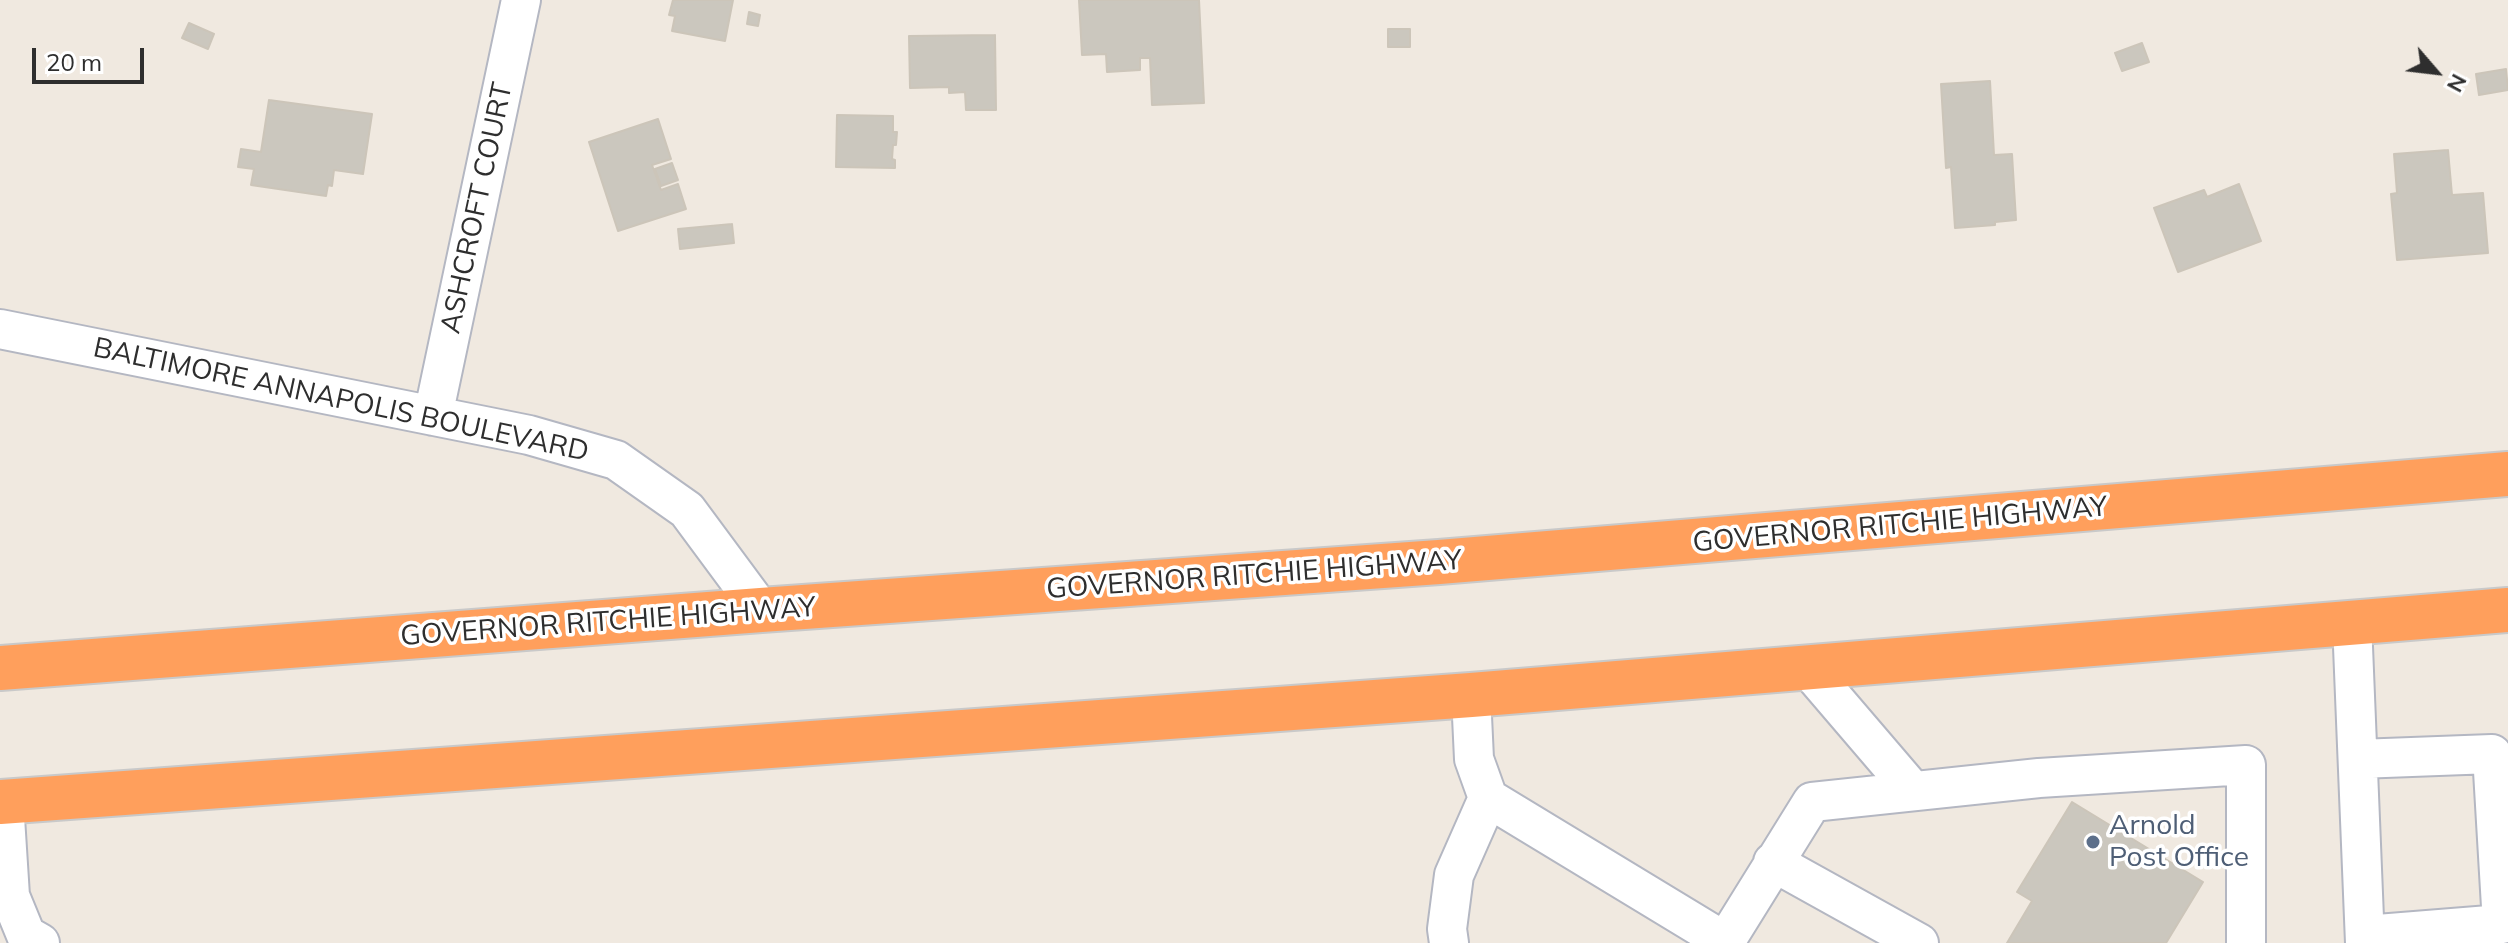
<!DOCTYPE html>
<style>
body{margin:0}
#map{position:relative;width:2508px;height:943px;overflow:hidden;background:#f0e9e0;font-family:Mulish,sans-serif}
canvas{display:block}
.north{position:absolute;left:2396px;top:32px;width:80px;height:80px;-webkit-text-stroke:6px #fff;paint-order:stroke;rotate:118deg;font-size:22px;font-weight:700;line-height:32px;text-align:center;color:#2e2e2e}
.north::after{content:'';display:block;margin:auto;width:28px;height:36px;background:#2e2e2e;clip-path:polygon(50% 0,100% 100%,50% 72%,0 100%)}
.scale{position:absolute;left:32px;top:48px;width:112px;height:36px;box-sizing:border-box;border:4px solid #2e2e2e;border-top:0;padding-left:10px;font-size:24px;line-height:28px;white-space:nowrap;color:#2e2e2e;-webkit-text-stroke:6px #fff;paint-order:stroke}
</style>
<div id="map">
<canvas width="2508" height="943"></canvas>
<div class="north">N</div>
<div class="scale">20 m</div>
</div>
<script>
const ctx = document.querySelector('canvas').getContext('2d');
ctx.lineJoin = 'round';
function fillPath(path, color) { ctx.fillStyle = color; ctx.fill(path, 'evenodd'); }
const toPath = rows => new Path2D(rows.map(r => 'M' + r).join(''));
function strokePath(path, color, width, dash) { ctx.strokeStyle = color; ctx.lineWidth = width; ctx.lineCap = dash ? 'butt' : 'round'; ctx.setLineDash(dash || []); ctx.stroke(path); }
function label(font, color, halo, rows, align = 'center') {
  ctx.font = font + ' Mulish,sans-serif'; ctx.lineWidth = 7; ctx.setLineDash([]); ctx.textBaseline = 'middle'; ctx.strokeStyle = halo; ctx.fillStyle = color; for (const [text, x, y, turn = 0] of rows) {
    ctx.save(); ctx.translate(x, y); ctx.rotate((+turn || 0) * Math.PI / 180); ctx.textAlign = isNaN(turn) ? turn : align; if (halo) ctx.strokeText(text, 0, 0); ctx.fillText(text, 0, 0); ctx.restore();
  }
}
const building = toPath([
 [673,0,733,0,725,41,672,31,675,16,669,15,673,0],
 [1079,0,1199,0,1204,103,1152,105,1150,58,1140,58,1140,70,1107,72,1106,54,1082,55,1079,0],
 [749,12,760,15,758,26,747,24,749,12],
 [189,23,214,34,208,49,182,38,189,23],
 [1388,29,1410,29,1410,47,1388,47,1388,29],
 [995,35,996,110,966,110,965,92,949,93,949,87,910,88,909,36,995,35],
 [2142,43,2149,62,2122,71,2115,53,2142,43],
 [2506,69,2508,90,2479,95,2476,74,2506,69],
 [1990,81,1994,155,2012,154,2016,220,1995,222,1995,225,1955,228,1951,167,1946,168,1941,84,1990,81],
 [269,100,372,114,363,174,334,170,332,186,328,185,326,196,251,185,254,169,238,167,241,149,261,152,269,100],
 [837,115,893,116,893,132,897,132,896,145,893,145,892,159,895,160,895,168,836,167,837,115],
 [658,119,671,159,652,165,661,190,678,184,686,209,618,231,589,142,658,119],
 [2448,150,2452,195,2483,193,2488,253,2397,260,2391,194,2397,193,2394,154,2448,150],
 [672,163,678,180,661,186,655,169,672,163],
 [2239,184,2261,241,2178,272,2154,208,2204,190,2207,197,2239,184],
 [732,224,734,243,680,249,678,229,732,224],
 [2072,802,2203,882,2166,943,2007,943,2032,901,2017,892,2072,802]
]);
const minor = toPath([
 [0,329,529,435,616,460,687,510,761,610],
 [433,416,521,0],
 [2352,622,2365,943],
 [1806,666,1913,791],
 [1471,695,1474,759,1488,798,1727,943],
 [2358,759,2492,754,2502,924,2365,935],
 [4,802,10,896,26,935,40,943],
 [1773,862,1919,943],
 [1725,942,1812,802,2039,778,2246,765,2246,943],
 [1449,943,1447,929,1454,875,1488,798]
]);
const highway = toPath([
 [0,668,761,610,1439,562,2508,474],
 [0,802,1471,695,2508,610]
]);
const markers = [
 [2093,842,8,"#5c6f8a"]
];
const streetNames = [
 ["ASHCROFT COURT",477,208,-78],
 ["BALTIMORE ANNAPOLIS BOULEVARD",341,400,12],
 ["GOVERNOR RITCHIE HIGHWAY",1900,525,-5],
 ["GOVERNOR RITCHIE HIGHWAY",1254,575,-4],
 ["GOVERNOR RITCHIE HIGHWAY",608,622,-4]
];
const serviceNames = [
 ["Arnold",2109,826],
 ["Post Office",2109,858]
];
fillPath(building, '#cbc7be');
strokePath(building, '#ccc5b9', 2);
strokePath(minor, '#b4b7c2', 42);
strokePath(highway, '#c9c9c9', 48);
strokePath(minor, '#fff', 38);
strokePath(highway, '#ff9f5c', 44);
for (const [x, y, r, color] of markers) { const dot = new Path2D(); dot.arc(x, y, r, 0, 2 * Math.PI); ctx.fillStyle = color; ctx.fill(dot); strokePath(dot, '#fff', 3); }
label('28px', '#2e2e2e', '#fff', streetNames);
label('28px', '#4e5e75', '#fff', serviceNames, 'left');
</script>
